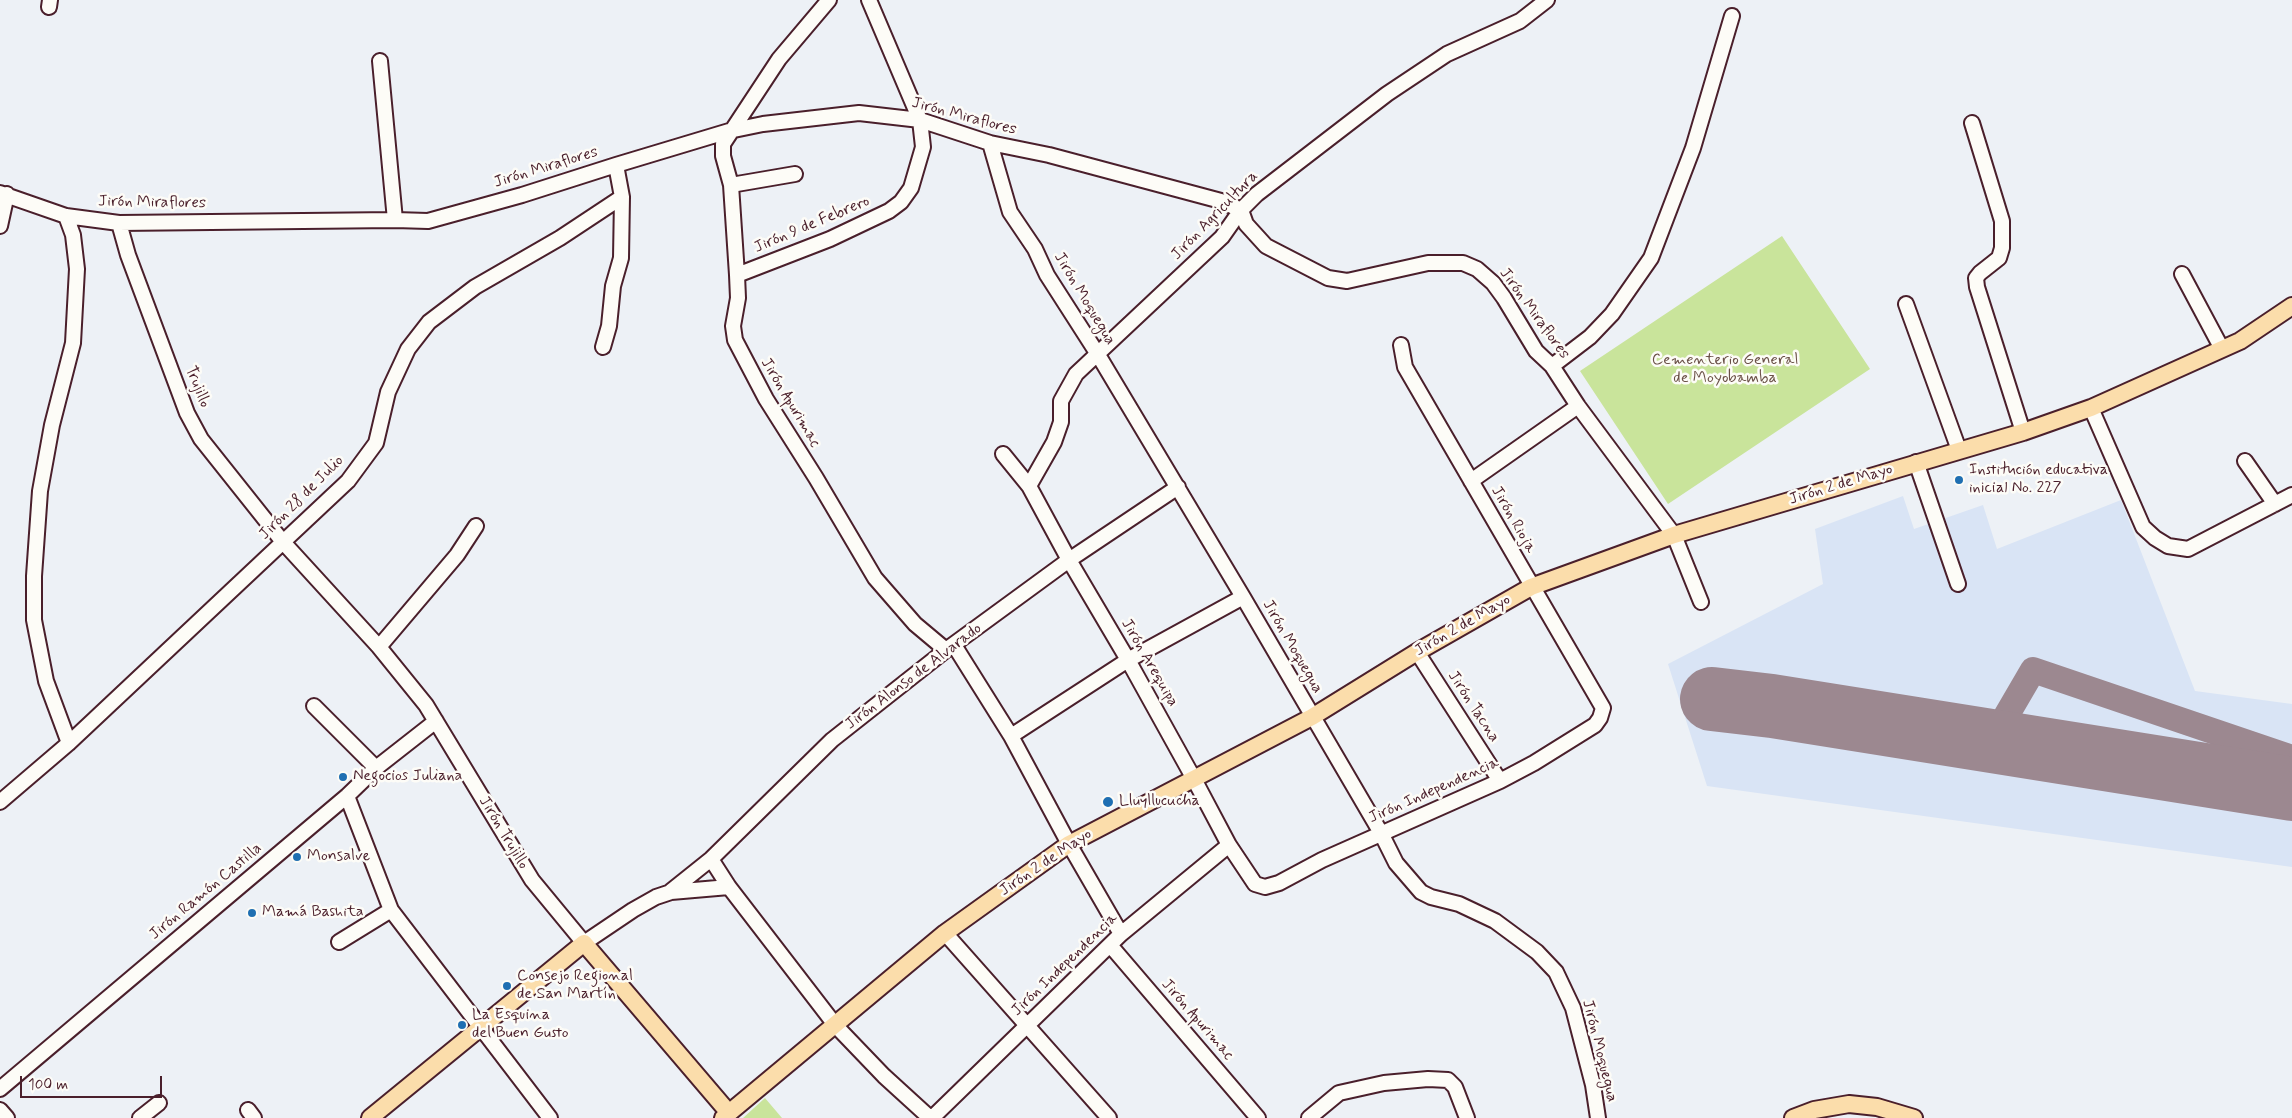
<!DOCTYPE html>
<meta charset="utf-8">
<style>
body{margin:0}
#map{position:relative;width:2292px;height:1118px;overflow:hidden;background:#edf1f6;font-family:Mynerve,sans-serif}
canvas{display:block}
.scale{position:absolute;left:20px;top:1076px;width:142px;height:22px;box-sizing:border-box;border:2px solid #4a1f2b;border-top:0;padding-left:6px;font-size:15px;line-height:18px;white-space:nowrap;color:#4a1f2b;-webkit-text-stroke:4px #fdfcf7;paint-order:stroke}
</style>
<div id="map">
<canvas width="2292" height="1118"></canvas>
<div class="scale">100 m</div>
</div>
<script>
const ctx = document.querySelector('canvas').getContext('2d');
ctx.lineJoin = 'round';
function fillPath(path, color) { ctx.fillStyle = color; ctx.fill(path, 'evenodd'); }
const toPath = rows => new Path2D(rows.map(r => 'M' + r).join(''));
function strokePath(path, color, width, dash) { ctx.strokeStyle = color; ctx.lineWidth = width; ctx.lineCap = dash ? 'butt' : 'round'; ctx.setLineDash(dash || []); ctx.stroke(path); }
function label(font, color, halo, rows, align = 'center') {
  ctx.font = font + ' Mynerve,sans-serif'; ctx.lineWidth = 5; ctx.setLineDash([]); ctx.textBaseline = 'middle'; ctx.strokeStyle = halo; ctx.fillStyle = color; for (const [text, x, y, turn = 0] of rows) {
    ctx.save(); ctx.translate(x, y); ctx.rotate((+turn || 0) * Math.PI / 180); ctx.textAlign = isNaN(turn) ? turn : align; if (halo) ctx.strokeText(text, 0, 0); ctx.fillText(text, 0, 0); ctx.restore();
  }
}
const built = toPath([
 [1903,496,1914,529,1983,505,1997,549,2121,500,2195,691,2292,704,2292,867,1707,786,1668,664,1823,584,1815,529]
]);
const green = toPath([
 [1782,236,1870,369,1668,504,1580,371],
 [765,1098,782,1118,743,1118]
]);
const taxiway = toPath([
 [1991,742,2033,670,2292,758]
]);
const runway = toPath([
 [1712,699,1772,706,2292,789]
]);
const minor = toPath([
 [829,0,779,59,723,144,723,156,731,185,737,275,738,298,733,326,735,340,766,399,816,478,875,578,915,624,946,650],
 [49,7,50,0],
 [380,61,395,220],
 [1972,123,2002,221,2002,248,1999,258,1980,273,1976,278,1977,287,2023,432],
 [990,143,1010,212,1035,249,1047,275,1097,353,1243,597,1381,833,1396,863,1421,892,1431,897,1459,904,1495,921,1537,952,1556,972,1573,1008,1593,1085,1598,1118],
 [731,185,795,174],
 [0,193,66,216,119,223,395,220,428,221,522,195,616,165,729,131,763,124,859,113,920,120,990,143,1049,155,1221,201,1241,210,1246,224,1266,246,1328,278,1347,281,1428,263,1463,263,1477,269,1493,283,1504,298,1536,351,1552,366,1578,406,1674,535,1701,602],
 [66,216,73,235,77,269,73,343,52,425,40,491,34,576,34,620,46,681,69,743],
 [119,223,128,255,187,413,201,439,283,542,379,647,426,705,532,880,584,943,633,910,656,897,671,892,729,887],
 [0,226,7,194],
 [2182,274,2222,349],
 [737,275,830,239,889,211,901,202,911,188,923,147,920,120,869,0],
 [1906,304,1959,450],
 [603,347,609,326,613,286,621,258,622,197],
 [1552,366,1590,337,1612,314,1651,258,1693,148,1732,16],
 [2091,408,2143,527,2155,538,2168,546,2188,549,2292,495],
 [1003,454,1029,486,1069,560,1128,660,1194,779,1229,845,1255,884,1265,887,1279,883,1322,860,1500,781,1534,763,1595,725,1600,718,1603,708,1405,367,1401,345],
 [2245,461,2275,504],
 [1916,462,1958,584],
 [1471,481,1578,406],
 [1029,486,1054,442,1061,422,1061,401,1076,374,1222,237,1241,210,1257,194,1387,94,1447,54,1520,21,1547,0],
 [954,645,1011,736,1069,844,1121,934],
 [379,647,457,555,476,526],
 [1417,652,1500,781],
 [314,706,376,768],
 [1011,736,1128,660,1243,597],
 [347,796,391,910,550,1118],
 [0,802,69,743,348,481,376,443,388,392,408,349,429,322,475,287,560,238,622,197,616,165],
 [711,859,729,887,836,1026,884,1076,930,1118],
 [671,891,711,859,832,740,946,650,1069,560,1178,487],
 [945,933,1109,1118],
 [339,942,391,910],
 [1110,945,1258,1118],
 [0,1089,347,796,376,768,436,721],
 [0,1110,7,1118],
 [248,1110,254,1118],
 [140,1118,159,1103],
 [932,1118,1121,934,1229,845],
 [1309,1118,1339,1093,1384,1083,1428,1079,1448,1080,1455,1087,1467,1118]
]);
const major = toPath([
 [370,1118,584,943,729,1113],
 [723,1118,945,933,1069,844,1312,717,1417,652,1531,587,1674,535,2023,432,2091,408,2240,341,2292,306],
 [1793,1118,1814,1110,1849,1104,1877,1107,1914,1118]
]);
const markers = [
 [1959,480,5,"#1f6fb2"],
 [343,777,5,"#1f6fb2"],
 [1108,802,6,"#1f6fb2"],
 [297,857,5,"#1f6fb2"],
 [252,913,5,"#1f6fb2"],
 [507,986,5,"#1f6fb2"],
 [462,1025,5,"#1f6fb2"]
];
const streetNames = [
 ["Jirón Miraflores",964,117,15],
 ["Jirón Miraflores",546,168,-17],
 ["Jirón Miraflores",152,203,1],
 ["Jirón Agricultura",1215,216,-46],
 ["Jirón 9 de Febrero",812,225,-23],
 ["Jirón Moquegua",1084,299,59],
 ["Jirón Miraflores",1534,314,54],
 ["Trujillo",197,387,68],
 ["Jirón Apurimac",790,403,59],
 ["Jirón 2 de Mayo",1841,485,-17],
 ["Jirón 28 de Julio",302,498,-45],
 ["Jirón Rioja",1513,520,60],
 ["Jirón 2 de Mayo",1463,626,-30],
 ["Jirón Moquegua",1292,647,60],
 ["Jirón Arequipa",1149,663,60],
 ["Jirón Alonso de Alvarado",914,677,-37],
 ["Jirón Tacna",1473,707,57],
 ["Jirón Independencia",1434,791,-24],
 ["Jirón Trujillo",503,833,59],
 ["Jirón 2 de Mayo",1046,863,-34],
 ["Jirón Ramón Castilla",206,892,-40],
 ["Jirón Independencia",1065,965,-44],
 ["Jirón Apurimac",1197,1020,49],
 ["Jirón Moquegua",1599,1051,76]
];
const parkNames = [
 ["Cementerio General",1725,361],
 ["de Moyobamba",1725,379]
];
const poiNames = [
 ["Institución educativa",1969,471],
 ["inicial No. 227",1969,489],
 ["Negocios Juliana",353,777],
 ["Lluyllucucha",1119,802],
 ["Monsalve",307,857],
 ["Mamá Bashita",262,913],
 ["Consejo Regional",517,977],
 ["de San Martín",517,995],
 ["La Esquina",472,1016],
 ["del Buen Gusto",472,1034]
];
fillPath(built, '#d9e4f5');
fillPath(green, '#c9e49b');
strokePath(taxiway, '#9c8890', 26);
strokePath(runway, '#9c8890', 64);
strokePath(minor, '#4a1f2b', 18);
strokePath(major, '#4a1f2b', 20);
strokePath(minor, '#fdfcf7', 14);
strokePath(major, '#fbddab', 16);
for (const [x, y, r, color] of markers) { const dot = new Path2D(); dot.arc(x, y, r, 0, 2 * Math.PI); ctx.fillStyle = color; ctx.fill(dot); strokePath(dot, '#fdfcf7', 2); }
label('16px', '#4a1f2b', '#fdfcf7', streetNames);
label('16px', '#6a5047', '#fdfcf7', parkNames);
label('16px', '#4a1f2b', '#fdfcf7', poiNames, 'left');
</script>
